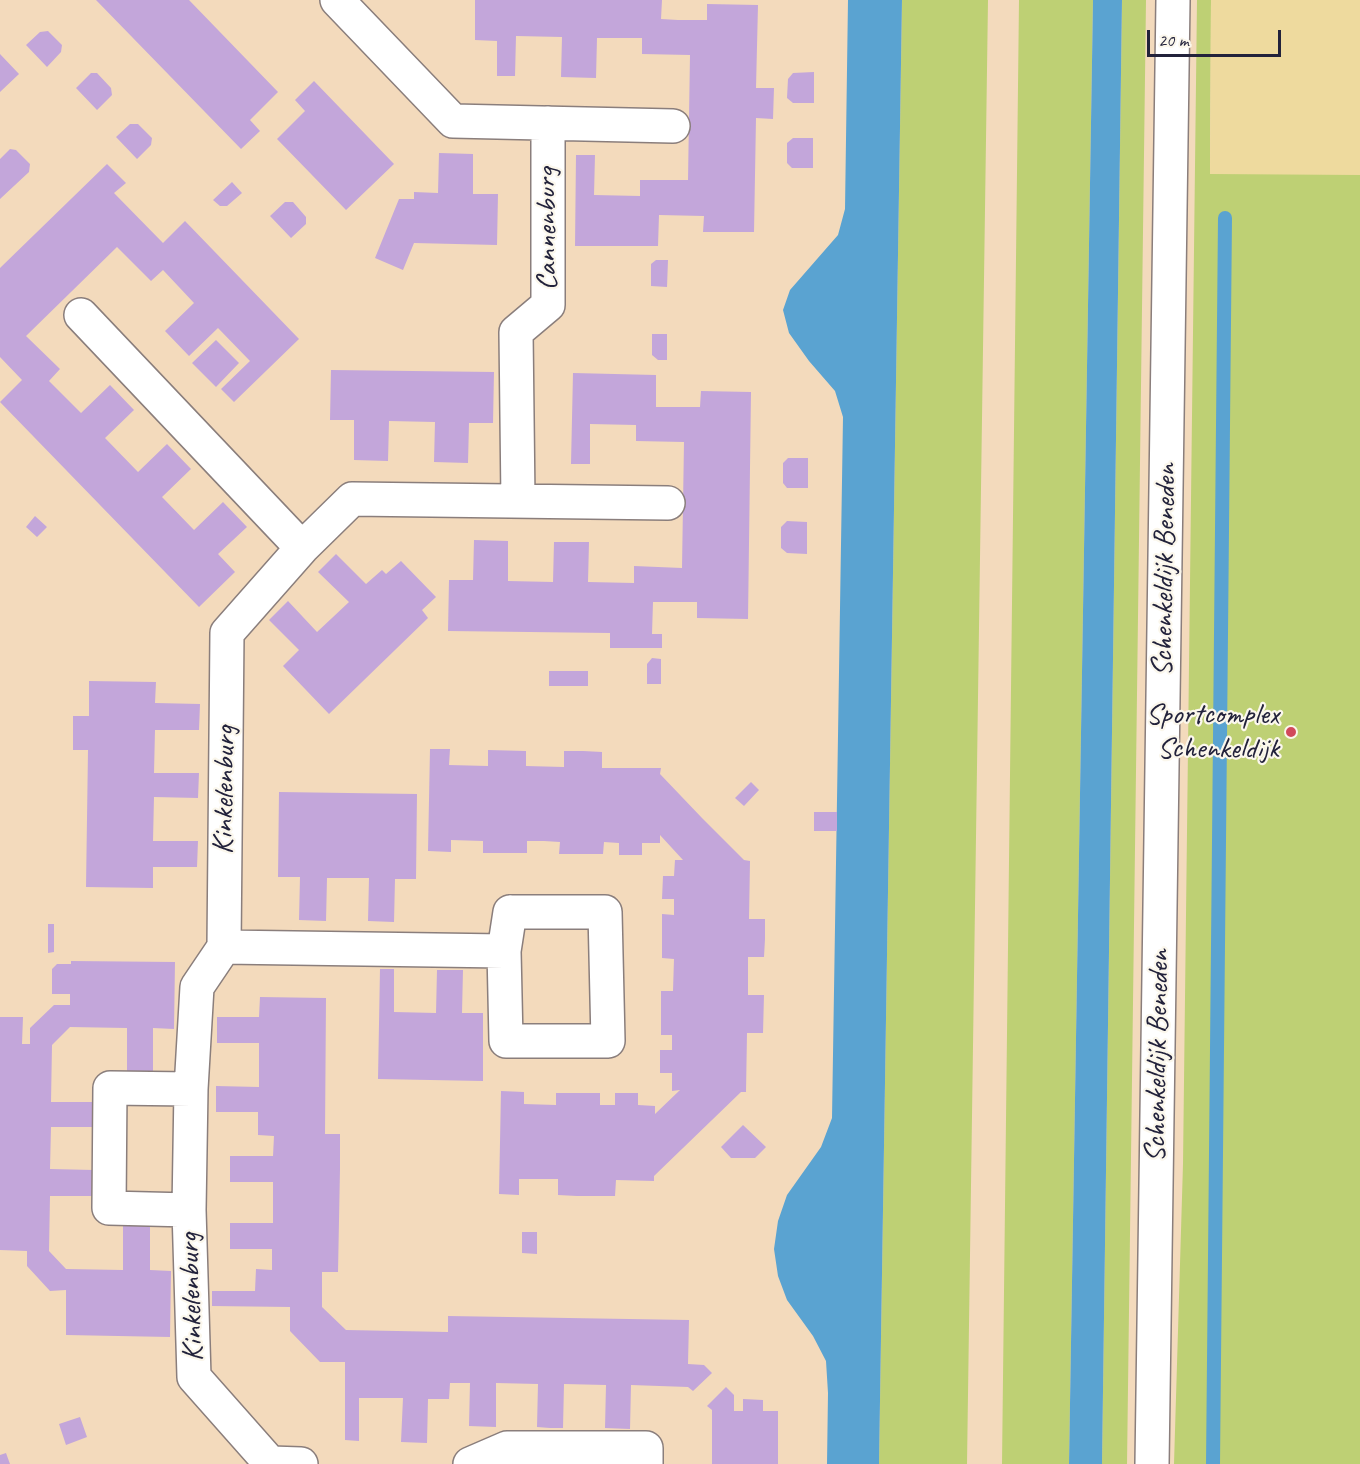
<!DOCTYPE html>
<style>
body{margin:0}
#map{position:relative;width:1360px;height:1464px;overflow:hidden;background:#f3dabc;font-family:Caveat,sans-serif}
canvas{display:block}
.scale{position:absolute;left:1147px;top:30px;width:134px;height:27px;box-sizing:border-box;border:3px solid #22223b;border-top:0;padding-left:8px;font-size:18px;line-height:21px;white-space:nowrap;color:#22223b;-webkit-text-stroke:4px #fbf7ec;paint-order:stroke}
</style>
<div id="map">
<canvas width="1360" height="1464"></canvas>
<div class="scale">20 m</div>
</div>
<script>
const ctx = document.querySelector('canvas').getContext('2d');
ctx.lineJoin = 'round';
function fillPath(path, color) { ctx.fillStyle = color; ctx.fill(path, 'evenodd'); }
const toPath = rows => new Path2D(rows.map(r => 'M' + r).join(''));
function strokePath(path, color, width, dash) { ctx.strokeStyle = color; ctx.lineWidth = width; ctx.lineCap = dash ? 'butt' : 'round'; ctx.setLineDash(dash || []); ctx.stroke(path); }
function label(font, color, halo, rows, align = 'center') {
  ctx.font = font + ' Caveat,sans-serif'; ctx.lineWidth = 4.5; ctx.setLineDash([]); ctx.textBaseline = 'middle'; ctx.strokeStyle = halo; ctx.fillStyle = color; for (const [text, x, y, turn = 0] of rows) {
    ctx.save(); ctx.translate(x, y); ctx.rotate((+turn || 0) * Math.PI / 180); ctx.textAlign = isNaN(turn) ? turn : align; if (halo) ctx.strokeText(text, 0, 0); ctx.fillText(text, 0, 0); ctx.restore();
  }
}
const green = toPath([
 [902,0,988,0,967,1464,879,1464],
 [1019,0,1093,0,1069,1464,1002,1464],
 [1122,0,1146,0,1127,1464,1102,1464],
 [1197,0,1211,0,1210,173,1220,174,1360,0,1360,1464,1174,1464,1183,1164]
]);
const sand = toPath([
 [1211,0,1360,0,1360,175,1210,174]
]);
const water = toPath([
 [848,0,902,0,879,1464,827,1464,828,1393,826,1361,813,1336,787,1300,778,1276,774,1249,778,1221,787,1195,821,1147,832,1118,843,417,835,391,809,361,789,333,783,310,790,290,838,235,845,209],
 [1093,0,1122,0,1102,1464,1069,1464]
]);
const stream = toPath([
 [1213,1464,1225,218]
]);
const building = toPath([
 [96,0,189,0,278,92,250,120,260,131,241,149],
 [475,0,662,0,661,19,678,20,707,20,707,4,758,5,756,88,774,88,773,119,756,118,754,232,703,232,704,216,659,215,658,246,575,246,576,155,595,155,594,195,640,196,640,180,688,180,690,55,642,54,642,38,597,38,596,78,561,77,562,37,516,36,515,76,497,76,497,41,475,40],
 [48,31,62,45,61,52,47,67,26,45,40,32],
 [0,54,19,74,0,92],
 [814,72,814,103,793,103,787,98,788,79,793,73],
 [91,73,97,73,111,88,112,95,97,110,76,88],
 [314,81,394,164,346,210,277,139,305,111,295,100],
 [130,124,138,124,152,138,151,145,137,159,116,137],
 [793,138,813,138,813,168,792,168,787,163,787,143],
 [10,149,16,150,30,164,29,172,0,199,0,159],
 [439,153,473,154,473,194,498,194,497,245,414,243,403,270,375,258,399,199,414,199,414,192,438,193],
 [107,164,126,183,114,193,163,243,185,221,299,339,234,402,221,389,250,361,218,328,189,356,165,331,194,303,163,270,151,281,117,247,26,336,60,369,49,381,81,413,110,385,134,410,105,438,138,472,167,444,191,469,162,497,194,530,223,502,247,527,218,554,235,572,199,607,0,402,22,380,0,357,0,268],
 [232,182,242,193,227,206,220,206,213,200],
 [285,202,293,202,306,217,306,224,291,238,270,216],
 [656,260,668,260,667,287,651,286,651,264],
 [652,334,667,334,667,360,658,360,652,355],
 [216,340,239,363,216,387,192,363],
 [331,370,494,372,493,423,469,423,468,463,434,462,435,422,389,421,388,461,354,460,354,420,330,420],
 [573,373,656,375,656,407,700,407,701,391,751,392,748,619,697,618,697,602,653,602,652,634,662,634,662,648,610,648,610,633,448,631,449,580,473,580,474,540,508,541,508,581,553,582,554,542,589,542,588,582,634,583,634,566,682,568,684,442,636,441,636,425,590,424,590,464,571,464],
 [788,458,808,458,808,488,787,488,783,483,783,463],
 [35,516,47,527,37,537,26,527],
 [787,521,807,522,807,554,787,553,781,548,781,527],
 [336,554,366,584,382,570,386,574,401,561,436,597,422,610,428,618,329,714,283,666,299,650,269,620,288,601,317,632,332,618,349,602,318,572],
 [652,658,661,659,661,684,647,684,647,664],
 [549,671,588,671,588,686,549,686],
 [89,681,156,682,155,703,200,704,199,730,155,730,154,773,199,773,198,798,154,797,153,841,198,841,197,867,153,867,153,888,86,887,88,750,73,750,73,716,89,716],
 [430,749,450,749,449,765,488,766,488,750,526,751,526,766,564,767,564,751,583,751,602,752,602,768,661,768,660,774,702,818,744,860,750,861,749,919,765,919,765,939,764,957,748,957,748,995,764,995,763,1033,747,1033,746,1092,741,1092,654,1176,654,1181,616,1180,615,1196,577,1196,558,1195,558,1179,519,1179,519,1195,499,1194,501,1091,524,1092,524,1104,556,1105,556,1093,600,1093,600,1105,615,1105,615,1093,638,1093,638,1105,655,1106,655,1114,680,1090,672,1091,672,1073,660,1073,660,1050,672,1050,672,1035,661,1035,661,991,673,991,674,959,662,958,662,914,674,915,674,899,662,899,663,876,674,876,675,860,683,860,660,835,660,843,642,843,642,855,619,855,619,843,604,842,603,854,559,854,560,842,544,841,527,841,527,853,483,853,483,841,451,840,451,852,428,851],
 [751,782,759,790,744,806,735,798],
 [279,792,417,794,416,879,395,879,394,922,368,921,369,878,327,878,326,921,299,920,300,877,278,877],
 [814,812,837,812,837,831,814,831],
 [48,924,54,924,54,952,48,953],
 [71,961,175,962,174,1029,153,1028,153,1073,127,1073,127,1028,70,1027,52,1045,51,1102,95,1102,95,1127,51,1127,50,1169,94,1170,94,1196,50,1196,49,1251,66,1269,123,1270,123,1226,150,1226,150,1270,171,1271,170,1337,66,1335,66,1290,50,1291,27,1266,27,1251,0,1250,0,1017,23,1017,22,1044,30,1044,30,1028,54,1005,70,1005,70,994,52,994,52,969,57,964,71,964],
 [380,969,394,969,394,1012,436,1013,437,970,463,970,462,1013,483,1013,483,1081,378,1079],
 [260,997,326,998,325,1134,340,1134,340,1169,338,1272,322,1272,322,1307,346,1330,448,1332,448,1316,689,1320,688,1364,704,1365,712,1373,693,1391,688,1387,631,1385,630,1429,605,1428,606,1385,564,1384,563,1428,550,1428,537,1427,538,1384,496,1383,496,1427,469,1426,470,1383,450,1383,449,1399,428,1399,427,1443,401,1442,403,1398,359,1398,359,1441,345,1440,345,1362,320,1362,290,1331,290,1307,212,1306,212,1291,255,1291,256,1269,272,1270,272,1249,230,1249,230,1223,273,1223,273,1182,230,1182,230,1156,273,1156,274,1136,258,1135,258,1112,216,1112,216,1086,259,1087,259,1043,217,1043,217,1017,259,1017],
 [743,1125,766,1147,755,1158,731,1158,721,1147],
 [522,1232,537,1232,537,1254,522,1253],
 [726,1387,734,1395,734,1411,743,1411,743,1399,763,1400,763,1411,778,1411,778,1464,712,1464,712,1410,707,1406],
 [80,1417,87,1437,66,1445,59,1424],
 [6,1453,10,1464,0,1464,0,1455]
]);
const street = toPath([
 [337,0,453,121,673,126],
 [81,315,302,548],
 [518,501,516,332,548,305,548,123],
 [510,912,605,912,608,1041,506,1041,504,951,510,912],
 [224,947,227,633,302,548,352,499,668,503],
 [189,1210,109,1208,110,1088,191,1089],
 [271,1463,301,1464],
 [271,1464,194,1377,189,1210,191,1089,197,987,224,947,504,951],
 [470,1464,507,1448,646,1448,646,1464]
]);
const secondary = toPath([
 [1152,1464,1173,0]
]);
const markers = [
 [1291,732,6,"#d1495b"]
];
const streetNames = [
 ["Cannenburg",547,229,-90],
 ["Schenkeldijk Beneden",1165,570,-89],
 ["Kinkelenburg",225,790,-89],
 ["Schenkeldijk Beneden",1158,1056,-89],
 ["Kinkelenburg",192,1297,-92]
];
const poiNames = [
 ["Sportcomplex",1279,715],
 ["Schenkeldijk",1279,749]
];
fillPath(green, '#bed074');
fillPath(sand, '#eeda9e');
fillPath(water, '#5aa3d1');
strokePath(stream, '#5aa3d1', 14);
fillPath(building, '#c3a6da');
strokePath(street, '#8a7e7c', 36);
strokePath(secondary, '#8a7e7c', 36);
strokePath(street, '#fff', 33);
strokePath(secondary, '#fff', 33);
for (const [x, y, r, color] of markers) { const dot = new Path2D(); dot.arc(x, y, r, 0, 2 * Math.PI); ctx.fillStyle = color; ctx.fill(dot); strokePath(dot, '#fbf7ec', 2); }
label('30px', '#22223b', '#fbf7ec', streetNames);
label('30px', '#22223b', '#fbf7ec', poiNames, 'right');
</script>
